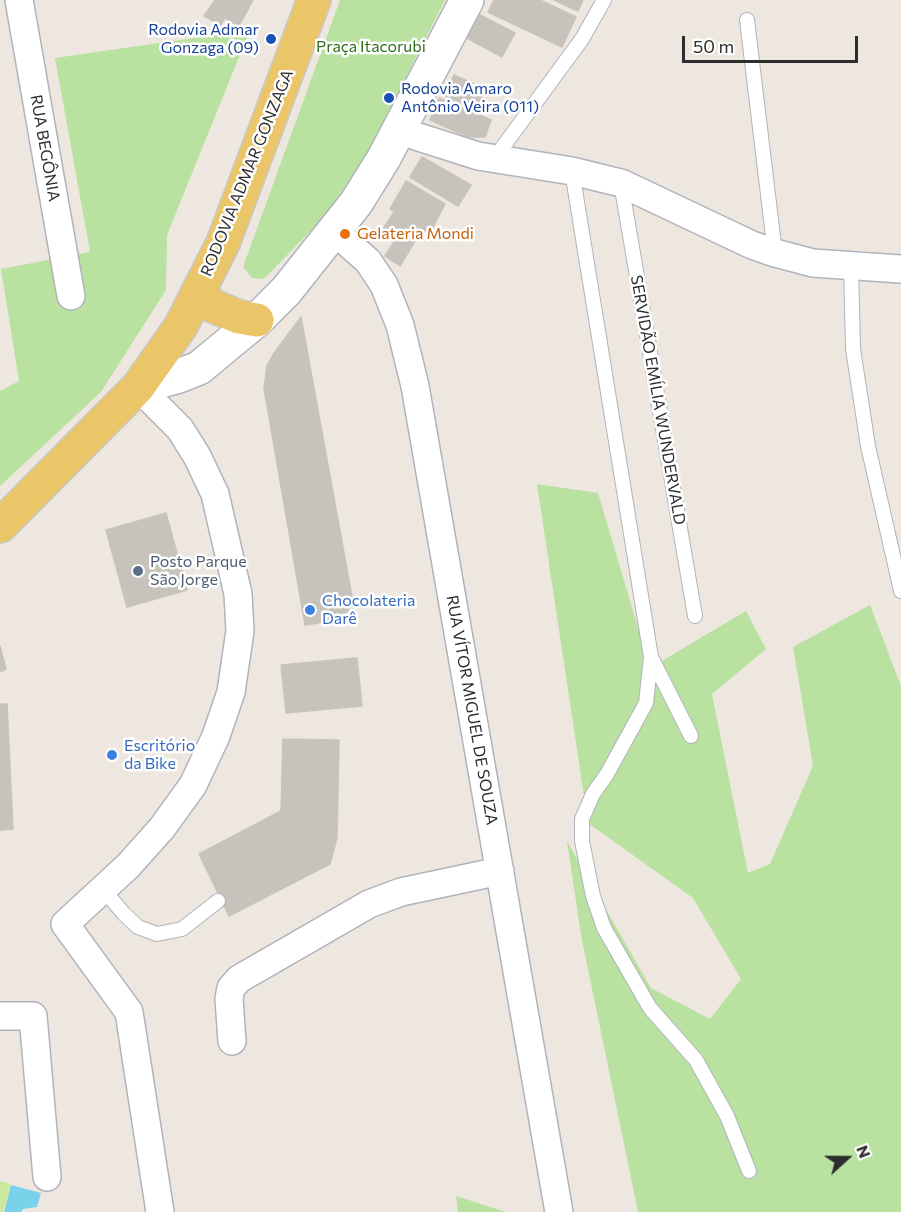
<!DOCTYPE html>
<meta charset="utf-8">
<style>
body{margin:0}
#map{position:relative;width:901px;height:1212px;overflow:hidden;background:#eee7e0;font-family:Commissioner,sans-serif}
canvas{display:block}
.north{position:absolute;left:817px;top:1128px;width:60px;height:60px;-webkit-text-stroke:4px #fff;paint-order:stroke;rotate:69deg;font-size:16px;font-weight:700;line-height:24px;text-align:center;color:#2d2d2d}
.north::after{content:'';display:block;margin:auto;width:21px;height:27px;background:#2d2d2d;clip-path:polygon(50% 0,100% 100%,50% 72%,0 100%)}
.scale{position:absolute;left:682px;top:36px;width:176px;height:27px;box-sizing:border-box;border:3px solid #2d2d2d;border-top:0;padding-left:8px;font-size:18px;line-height:21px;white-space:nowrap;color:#2d2d2d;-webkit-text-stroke:4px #fff;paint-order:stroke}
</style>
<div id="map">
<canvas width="901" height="1212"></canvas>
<div class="north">N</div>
<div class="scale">50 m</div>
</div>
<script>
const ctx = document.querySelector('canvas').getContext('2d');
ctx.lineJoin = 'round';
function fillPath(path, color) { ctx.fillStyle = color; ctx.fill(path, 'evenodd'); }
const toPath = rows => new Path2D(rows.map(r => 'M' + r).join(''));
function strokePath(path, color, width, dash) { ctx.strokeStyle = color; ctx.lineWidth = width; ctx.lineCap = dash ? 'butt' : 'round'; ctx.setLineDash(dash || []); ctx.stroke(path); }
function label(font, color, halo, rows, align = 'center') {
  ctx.font = font + ' Commissioner,sans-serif'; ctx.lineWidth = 5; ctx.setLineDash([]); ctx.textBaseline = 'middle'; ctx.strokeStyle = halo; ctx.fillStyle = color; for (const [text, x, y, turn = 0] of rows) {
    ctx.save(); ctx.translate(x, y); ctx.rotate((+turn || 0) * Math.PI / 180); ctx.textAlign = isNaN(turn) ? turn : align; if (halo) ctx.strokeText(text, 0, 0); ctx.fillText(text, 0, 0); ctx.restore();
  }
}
const green = toPath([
 [340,0,445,0,367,154,325,216,264,279,252,278,243,267],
 [250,30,167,235,166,290,101,392,0,486,0,391,19,381,1,269,90,252,55,58],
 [537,484,598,493,650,668,746,611,766,649,712,694,748,873,770,864,813,766,793,647,870,605,901,686,901,1212,638,1212,581,935,567,841,651,988,710,1019,741,979,693,898,588,823],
 [456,1196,506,1212,458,1212]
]);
const pitch = toPath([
 [0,1181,11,1184,3,1212,0,1212]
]);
const water = toPath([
 [11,1185,41,1193,37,1207,23,1209,21,1212,4,1212]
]);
const building = toPath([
 [215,0,253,0,239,26,225,18,221,25,204,16,215,0],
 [494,0,540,0,576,17,562,47,488,12,494,0],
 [554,0,583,0,578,11,554,0],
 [480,15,515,33,502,57,467,38,480,15],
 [454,75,485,89,476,110,445,96,454,75],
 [439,98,491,120,485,137,468,137,430,120,439,98],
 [422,157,471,185,458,206,410,177,422,157],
 [406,181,445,204,430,233,390,209,406,181],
 [394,212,422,229,400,266,385,256,397,237,383,229,394,212],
 [301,317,353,602,347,612,338,620,305,625,264,388,267,366,274,353,301,317],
 [166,513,187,590,127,607,106,530,166,513],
 [0,646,6,669,0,672,0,646],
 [357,658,362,706,286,713,281,665,357,658],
 [0,704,7,704,13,829,0,830,0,704],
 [283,739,339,740,337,838,330,864,229,916,199,854,281,811,283,739]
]);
const lane = toPath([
 [747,20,775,253],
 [494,159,582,39,604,0],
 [572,171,651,657,646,703,607,774,593,794,582,819,582,841,593,896,604,928,650,1008,696,1060,727,1116,749,1171],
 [621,183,695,616],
 [851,265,853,349,868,446,901,591],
 [651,657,691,736],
 [103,889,124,914,138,927,157,934,182,929,218,901]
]);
const street = toPath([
 [19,0,71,296],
 [400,131,478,156,572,171,621,183,752,245,775,253,813,263,901,269],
 [334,231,368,261,384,285,400,325,415,386,559,1212],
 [138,387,180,429,197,456,215,494,238,594,240,631,231,692,216,736,193,785,162,828,128,866,65,924,129,1012,160,1212],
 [0,1016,33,1016,47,1177],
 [232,1041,229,999,231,988,239,979,369,904,401,892,500,871]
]);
const secondary = toPath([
 [138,387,179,376,199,368,257,320,286,291,356,203,384,158,467,0]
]);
const primary = toPath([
 [199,293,213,306,239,317,257,320],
 [0,526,138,387,181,326,223,243,314,0]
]);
const markers = [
 [271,39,6,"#1a4fb4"],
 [389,98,6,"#1a4fb4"],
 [345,234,6,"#e8710a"],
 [138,571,6,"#5c6f8a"],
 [310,610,6,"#3f7fe0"],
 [112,755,6,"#3f7fe0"]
];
const transitNames = [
 ["Rodovia Admar",259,30],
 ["Gonzaga (09)",259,48],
 ["Rodovia Amaro",401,89,"left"],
 ["Antônio Veira (011)",401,107,"left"]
];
const parkNames = [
 ["Praça Itacorubi",371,47]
];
const streetNames = [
 ["RUA BEGÔNIA",45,148,80],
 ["RODOVIA ADMAR GONZAGA",247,173,-68],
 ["SERVIDÃO EMÍLIA WUNDERVALD",658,400,80],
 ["RUA VÍTOR MIGUEL DE SOUZA",472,710,80]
];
const foodNames = [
 ["Gelateria Mondi",357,234]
];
const serviceNames = [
 ["Posto Parque",150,562],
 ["São Jorge",150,580]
];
const shopNames = [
 ["Chocolateria",322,601],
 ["Darê",322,619],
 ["Escritório",124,746],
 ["da Bike",124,764]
];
fillPath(green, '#b9e1a0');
fillPath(pitch, '#cbe89c');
fillPath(water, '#79d2ea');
fillPath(building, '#c7c2bb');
strokePath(building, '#c9c3ba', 1.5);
strokePath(lane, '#b0b3bc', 16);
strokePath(street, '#b0b3bc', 30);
strokePath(secondary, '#b0b3bc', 36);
strokePath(primary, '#c8c8c8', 36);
strokePath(lane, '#fff', 14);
strokePath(street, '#fff', 27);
strokePath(secondary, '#fff', 33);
strokePath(primary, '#ebc668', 33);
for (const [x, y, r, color] of markers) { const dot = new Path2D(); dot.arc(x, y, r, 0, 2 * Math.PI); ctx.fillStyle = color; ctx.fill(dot); strokePath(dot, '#fff', 2); }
label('16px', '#164399', '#fff', transitNames, 'right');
label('16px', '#31691e', '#fff', parkNames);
label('16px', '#2d2d2d', '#fff', streetNames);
label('16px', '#c56008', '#fff', foodNames, 'left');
label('16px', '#4e5e75', '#fff', serviceNames, 'left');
label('16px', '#366cbe', '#fff', shopNames, 'left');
</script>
